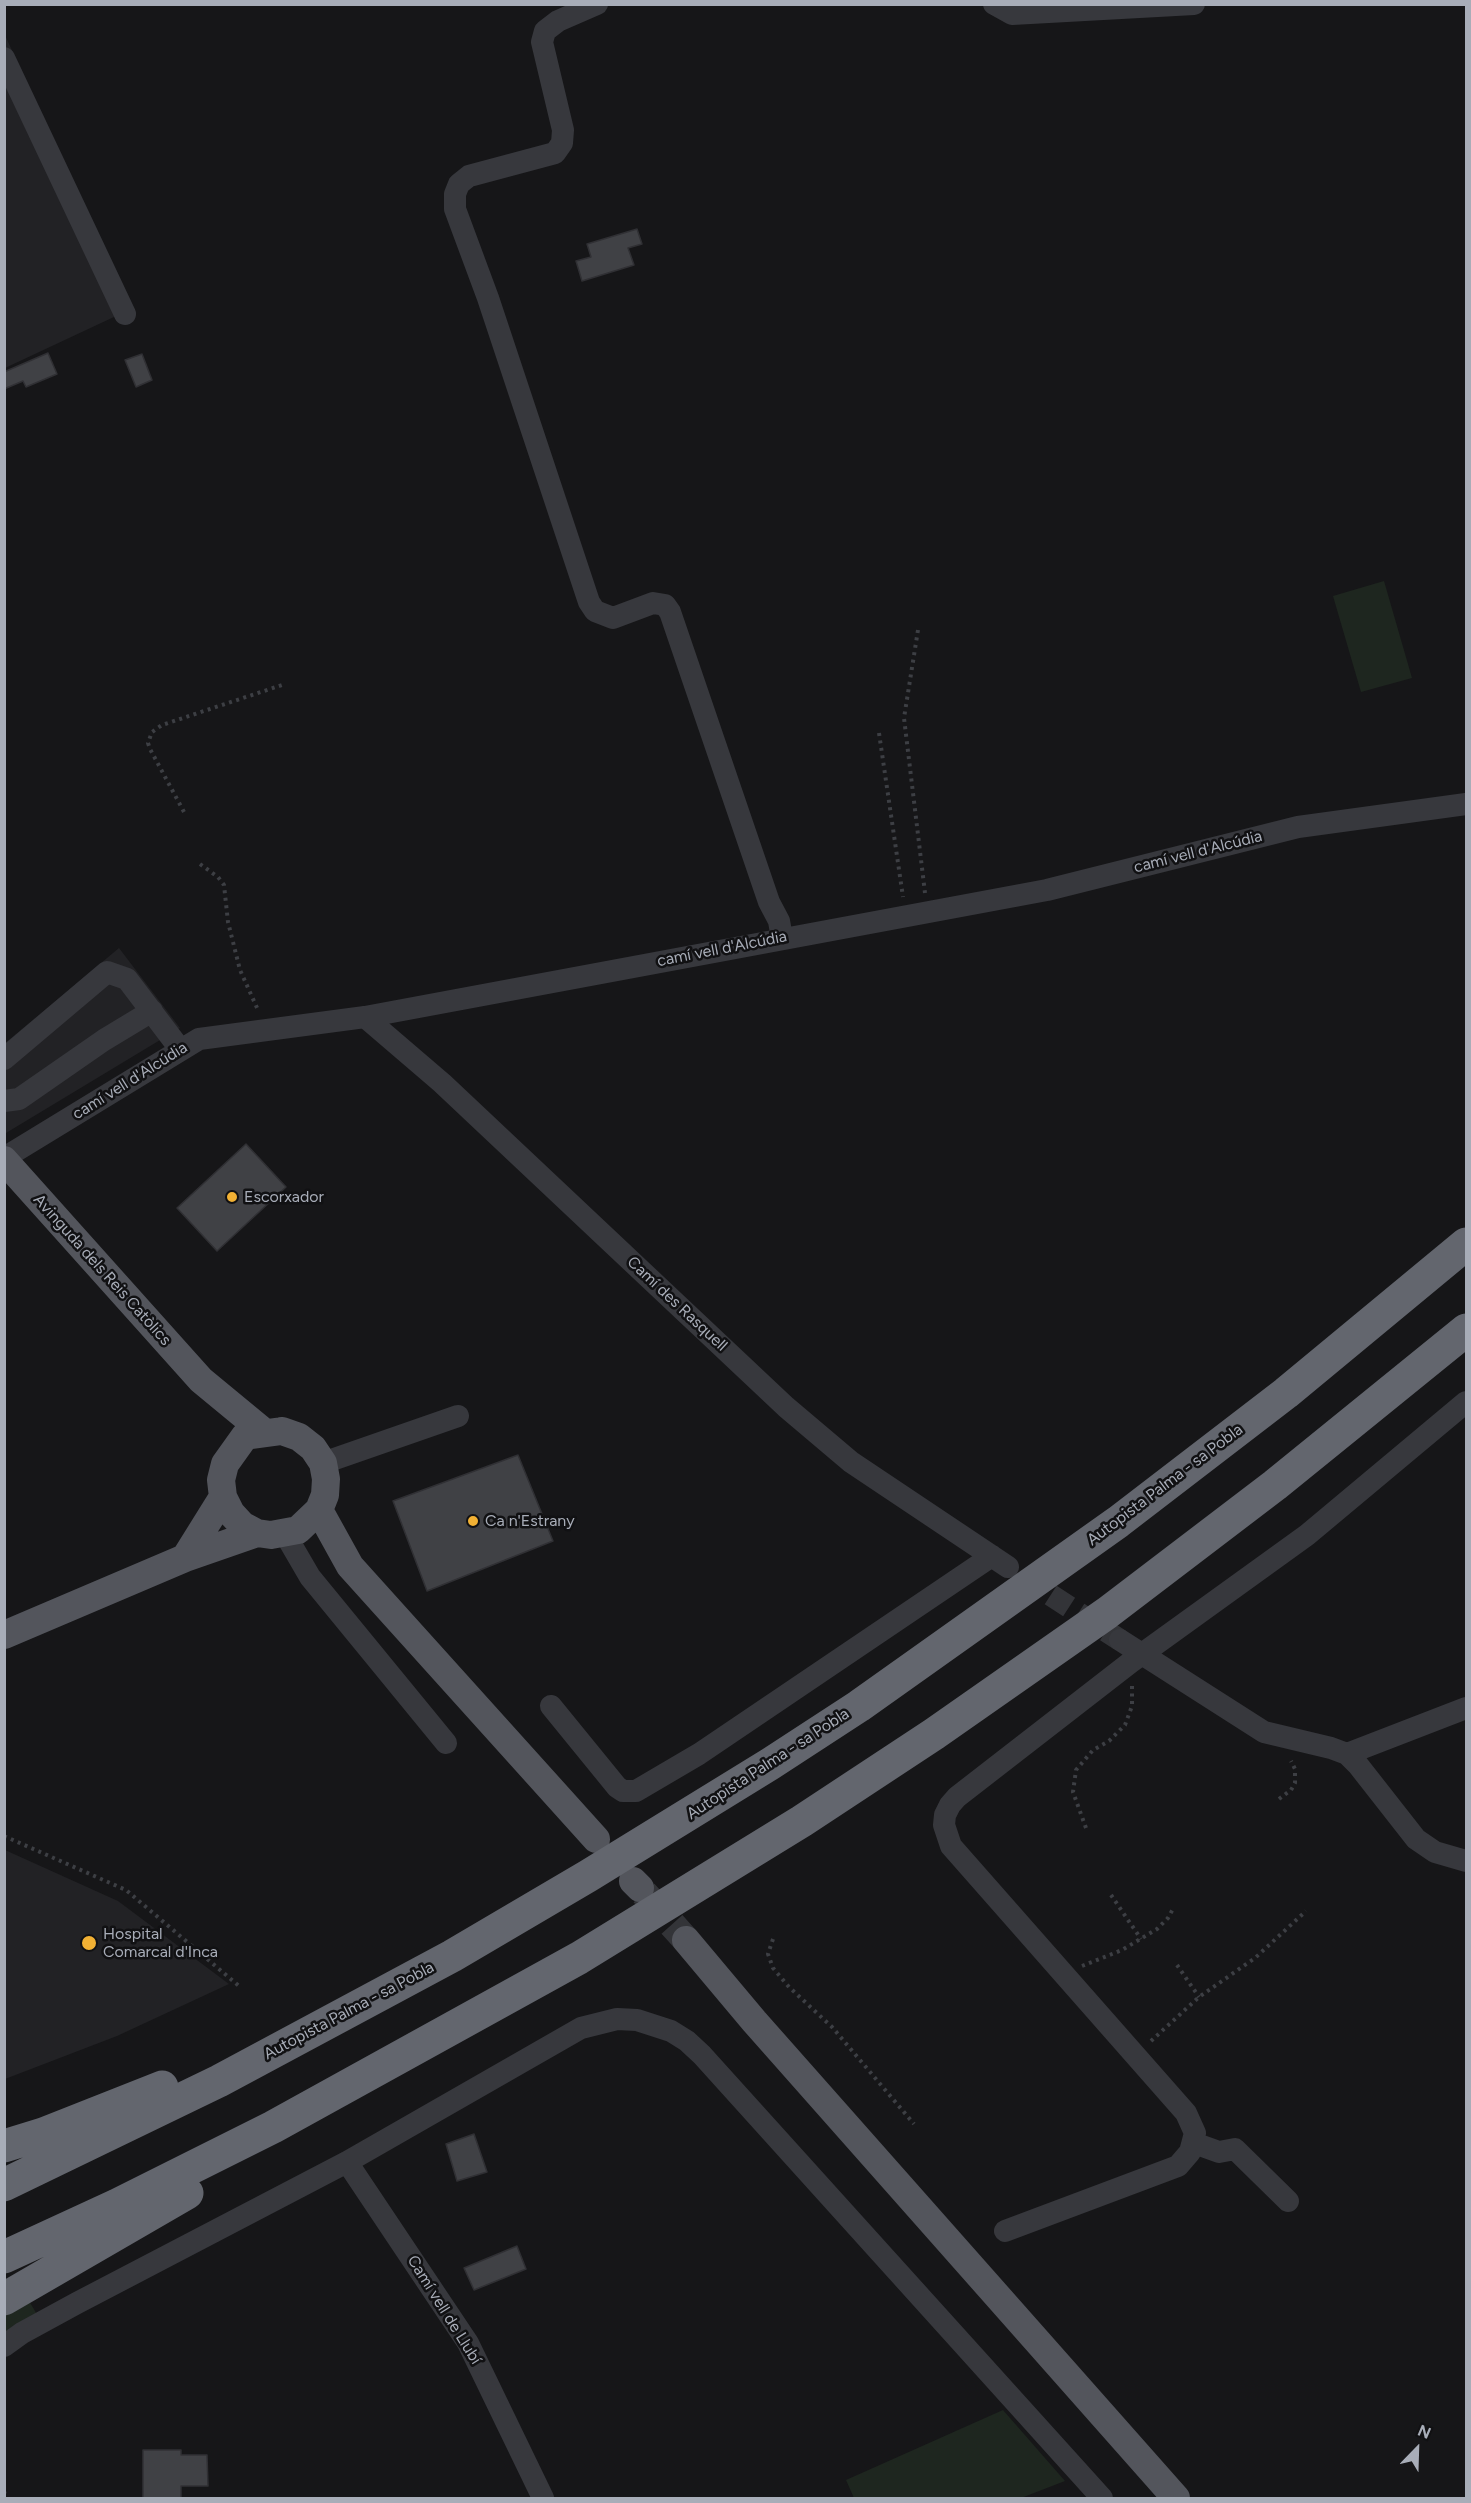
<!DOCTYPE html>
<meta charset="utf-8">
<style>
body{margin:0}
#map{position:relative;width:1471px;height:2503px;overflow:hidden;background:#161618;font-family:Figtree,sans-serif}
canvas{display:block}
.frame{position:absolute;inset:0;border:6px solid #a8adb8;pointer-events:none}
.north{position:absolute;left:1387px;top:2419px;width:60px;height:60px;-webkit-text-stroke:4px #111113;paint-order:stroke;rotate:23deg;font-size:16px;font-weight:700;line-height:24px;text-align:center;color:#a8adb8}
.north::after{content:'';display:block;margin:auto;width:21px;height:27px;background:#a8adb8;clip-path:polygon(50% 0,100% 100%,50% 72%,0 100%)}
</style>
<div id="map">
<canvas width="1471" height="2503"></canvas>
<div class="frame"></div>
<div class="north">N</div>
</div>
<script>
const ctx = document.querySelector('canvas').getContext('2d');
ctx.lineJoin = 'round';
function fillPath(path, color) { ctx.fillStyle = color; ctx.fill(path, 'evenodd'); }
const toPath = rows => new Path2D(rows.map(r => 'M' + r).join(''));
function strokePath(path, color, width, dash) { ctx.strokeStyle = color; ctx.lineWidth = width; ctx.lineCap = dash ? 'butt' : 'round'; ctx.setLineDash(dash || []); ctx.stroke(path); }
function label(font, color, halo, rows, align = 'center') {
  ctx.font = font + ' Figtree,sans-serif'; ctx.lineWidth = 5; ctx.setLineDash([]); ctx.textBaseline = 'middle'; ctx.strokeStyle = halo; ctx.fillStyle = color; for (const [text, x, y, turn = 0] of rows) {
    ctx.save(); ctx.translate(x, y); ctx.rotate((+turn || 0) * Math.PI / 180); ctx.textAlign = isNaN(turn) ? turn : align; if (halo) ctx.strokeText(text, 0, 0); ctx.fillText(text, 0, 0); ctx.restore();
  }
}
const built = toPath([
 [4,33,131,309,5,368,4,368],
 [119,948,180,1028,6,1133,4,1044],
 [5,1850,118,1901,229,1984,117,2036,5,2079]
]);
const green = toPath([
 [1384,581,1412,678,1361,692,1333,596],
 [29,2301,38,2316,5,2335,4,2315],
 [1003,2410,1065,2481,1021,2498,854,2498,846,2480]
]);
const building = toPath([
 [637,229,642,244,628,248,634,265,582,281,576,261,591,257,587,244,637,229],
 [48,353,57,374,26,387,23,381,4,389,4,372,48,353],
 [142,354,152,380,136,387,125,360,142,354],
 [246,1144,286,1187,217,1251,177,1208,246,1144],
 [518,1455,553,1541,427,1591,393,1501,518,1455],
 [474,2134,487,2172,457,2181,446,2144,474,2134],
 [517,2246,526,2269,474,2290,464,2268,517,2246],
 [143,2450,181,2450,181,2455,207,2455,208,2486,181,2486,181,2499,143,2499,143,2450]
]);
const minorTunnel = toPath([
 [1023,1577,1120,1640]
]);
const majorTunnel = toPath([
 [644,1893,686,1940]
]);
const path = toPath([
 [918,630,904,718,925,893],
 [879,733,903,897],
 [184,812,150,749,148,743,152,732,162,725,282,685],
 [200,864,218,877,224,885,228,922,240,970,258,1010],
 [1279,1799,1291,1790,1295,1783,1295,1769,1291,1761],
 [1086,1828,1073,1792,1076,1770,1093,1750,1109,1741,1125,1725,1132,1706,1132,1686],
 [4,1836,126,1890,239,1986],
 [1111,1895,1141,1939],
 [773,1939,768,1954,773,1968,789,1987,832,2027,914,2124],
 [1177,1965,1199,1997],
 [1082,1966,1122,1950,1157,1929,1168,1918,1174,1907],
 [1151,2041,1199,1997,1255,1958,1306,1911],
 [4,2491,6,2498]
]);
const minor = toPath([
 [597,4,558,21,545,31,542,42,563,130,562,143,555,153,469,176,459,184,455,194,455,209,488,298,589,602,595,611,613,618,653,603,665,605,670,612,769,902,779,921,782,938],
 [994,4,1012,14,1194,4],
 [4,58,125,314],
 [365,1017,442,1083,786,1407,851,1462,1008,1567],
 [4,1059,107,972,127,979,180,1049],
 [4,1101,19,1099,104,1040,152,1011],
 [4,1158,199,1039,365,1017,1047,890,1298,827,1466,804],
 [323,1463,458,1416],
 [285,1534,310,1577,446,1743],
 [1120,1640,1264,1732,1331,1748,1347,1754,1358,1765,1416,1839,1435,1852,1466,1861],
 [551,1706,617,1787,623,1791,636,1791,699,1754,992,1556],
 [1347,1754,1466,1708],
 [1194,2143,1219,2152,1235,2149,1288,2201],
 [347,2162,468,2343,543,2498],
 [1005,2231,1178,2166,1190,2152,1195,2133,1186,2113,951,1846,944,1825,945,1815,950,1805,957,1797,1131,1662,1307,1535,1466,1402],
 [4,2346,22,2333,77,2303,347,2162,581,2028,617,2019,637,2020,671,2031,687,2041,702,2055,1102,2498]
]);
const major = toPath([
 [4,1160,201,1380,264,1432],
 [282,1431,299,1437,313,1448,323,1463,326,1479,325,1495,319,1510,298,1530,271,1535,257,1533,242,1525,231,1513,223,1497,221,1480,225,1464,245,1436,282,1431],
 [319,1510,350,1566,596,1839],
 [185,1558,223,1497],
 [4,1635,185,1558,257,1533],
 [633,1881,640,1888],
 [686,1940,754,2021,1176,2498]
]);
const highway = toPath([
 [4,2146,43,2134,162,2087],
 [4,2185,219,2081,452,1956,588,1876,770,1764,859,1706,1118,1522,1286,1393,1466,1244],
 [4,2257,117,2205,273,2127,579,1958,802,1821,934,1734,1107,1613,1275,1485,1466,1330],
 [4,2299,187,2193]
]);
const markers = [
 [232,1197,6,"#f2b134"],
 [473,1521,6,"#f2b134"],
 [89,1943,8,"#f2b134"]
];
const streetNames = [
 ["camí vell d'Alcúdia",1198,852,-14],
 ["camí vell d'Alcúdia",722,949,-11],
 ["camí vell d'Alcúdia",130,1081,-32],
 ["Avinguda dels Reis Catòlics",102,1270,48],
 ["Camí des Rasquell",677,1304,43],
 ["Autopista Palma - sa Pobla",1165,1485,-37],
 ["Autopista Palma - sa Pobla",768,1764,-33],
 ["Autopista Palma - sa Pobla",349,2011,-28],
 ["Camí vell de Llubí",444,2310,58]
];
const poiNames = [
 ["Escorxador",244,1197],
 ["Ca n'Estrany",485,1521],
 ["Hospital",103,1934],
 ["Comarcal d'Inca",103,1952]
];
fillPath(built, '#222225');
fillPath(green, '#1e261f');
fillPath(building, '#404145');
strokePath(building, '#303034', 1.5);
strokePath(minorTunnel, '#333438', 22, [22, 11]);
strokePath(majorTunnel, '#333438', 28, [28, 14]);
strokePath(path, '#3d3f44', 4, [3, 4.5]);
strokePath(minor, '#37383d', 22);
strokePath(major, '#53555c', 28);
strokePath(highway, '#63666e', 33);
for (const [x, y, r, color] of markers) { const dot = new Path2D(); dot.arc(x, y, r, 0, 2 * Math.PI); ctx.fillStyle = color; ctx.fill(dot); strokePath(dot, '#111113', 2); }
label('16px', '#a8adb8', '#111113', streetNames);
label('16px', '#a8adb8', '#111113', poiNames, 'left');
</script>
